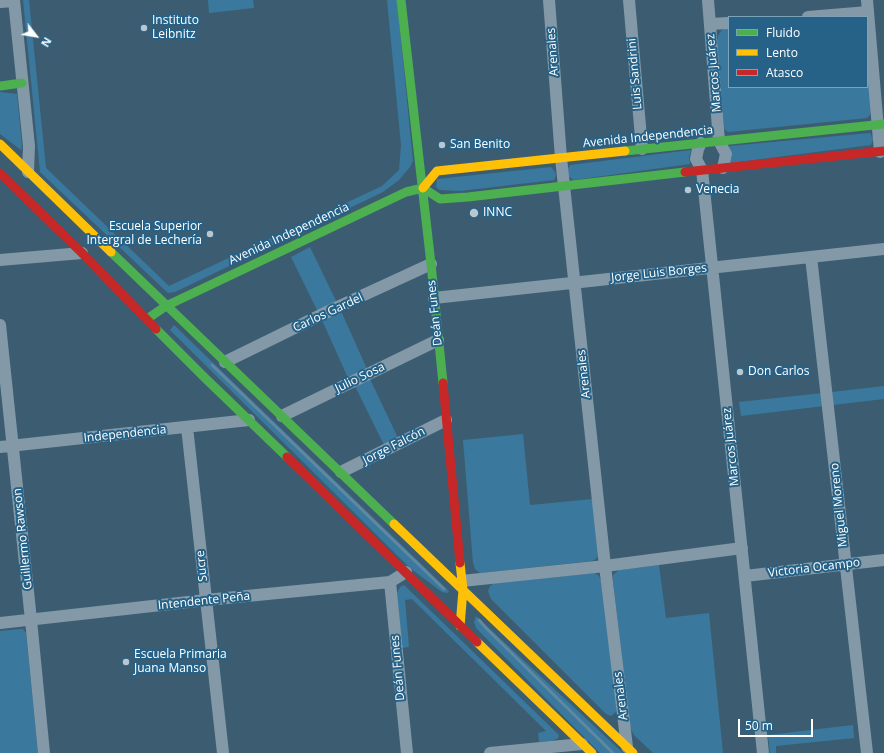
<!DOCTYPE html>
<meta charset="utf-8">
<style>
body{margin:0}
#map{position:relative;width:884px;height:753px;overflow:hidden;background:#3c5d71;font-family:"Open Sans",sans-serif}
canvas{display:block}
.legend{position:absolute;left:728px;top:16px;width:140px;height:72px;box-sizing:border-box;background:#266287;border:1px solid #7da1b7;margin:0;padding:5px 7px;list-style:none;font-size:12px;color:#fff}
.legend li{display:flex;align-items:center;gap:8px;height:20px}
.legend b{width:20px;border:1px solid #7da1b7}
.north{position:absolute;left:16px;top:16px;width:40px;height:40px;-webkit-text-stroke:3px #266287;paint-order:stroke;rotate:121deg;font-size:11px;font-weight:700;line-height:16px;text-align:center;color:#fff}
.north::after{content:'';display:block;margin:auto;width:14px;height:18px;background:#fff;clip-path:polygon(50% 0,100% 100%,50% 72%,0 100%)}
.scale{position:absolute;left:738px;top:719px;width:75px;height:18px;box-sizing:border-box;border:2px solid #fff;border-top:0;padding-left:5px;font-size:12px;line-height:14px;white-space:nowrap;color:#fff;-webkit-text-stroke:3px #266287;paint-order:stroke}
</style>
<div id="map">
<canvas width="884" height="753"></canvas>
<ul class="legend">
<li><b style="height:5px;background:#4caf50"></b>Fluido</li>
<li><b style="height:5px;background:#ffc107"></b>Lento</li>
<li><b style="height:5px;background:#c62828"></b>Atasco</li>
</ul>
<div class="north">N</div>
<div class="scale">50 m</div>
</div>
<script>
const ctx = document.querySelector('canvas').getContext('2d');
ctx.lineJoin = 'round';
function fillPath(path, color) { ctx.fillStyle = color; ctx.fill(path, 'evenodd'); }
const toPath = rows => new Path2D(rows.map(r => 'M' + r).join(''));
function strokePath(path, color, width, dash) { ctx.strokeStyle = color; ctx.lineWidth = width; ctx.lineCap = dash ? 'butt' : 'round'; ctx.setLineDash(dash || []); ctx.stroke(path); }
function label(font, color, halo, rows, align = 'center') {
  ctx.font = font + ' "Open Sans",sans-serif'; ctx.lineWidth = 4; ctx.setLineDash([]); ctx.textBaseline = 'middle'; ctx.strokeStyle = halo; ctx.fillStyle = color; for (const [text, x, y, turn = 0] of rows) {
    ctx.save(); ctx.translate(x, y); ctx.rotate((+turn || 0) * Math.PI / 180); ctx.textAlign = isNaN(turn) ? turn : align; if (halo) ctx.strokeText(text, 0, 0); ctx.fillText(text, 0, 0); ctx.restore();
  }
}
const green = toPath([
 [23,0,29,0,46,168,169,286,382,186,399,170,401,145,387,0,397,0,413,161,410,167,399,180,383,192,175,292,168,293,40,172],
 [208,0,253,0,254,8,209,13],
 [724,29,729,29,729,87,867,87,867,58,871,110,870,115,867,118,728,132,725,130,724,127,717,41,718,36,721,31],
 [0,92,17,94,22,146,21,150,0,134],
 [870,133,873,139,871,145,730,163,732,156,729,146],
 [691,150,689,157,690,164,574,180,569,177,567,170,570,165],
 [551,167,555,172,556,175,554,180,460,191,440,190,436,187,437,179],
 [310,247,337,303,318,312,291,257],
 [341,311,367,369,348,378,322,320],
 [174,325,449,591,447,593,442,592,410,568,170,330],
 [370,379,398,438,384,445,355,386],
 [884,386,884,399,833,405,832,392],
 [823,393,824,406,741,416,739,402],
 [523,434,530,505,593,499,598,556,596,559,592,561,480,573,475,569,473,563,463,440],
 [659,565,666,618,709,613,723,753,653,753,634,735,630,727,613,580,613,575,619,570],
 [595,573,599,576,601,581,617,704,616,712,611,716,606,714,491,599,488,591,490,586,494,583],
 [404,585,559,735,558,738,552,741,539,742,538,733,546,731,412,599,405,600,409,647,402,648,397,593,400,587],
 [476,616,623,753,600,753,476,628,474,622],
 [21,629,23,629,26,633,38,753,0,753,0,631],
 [853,725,854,738,776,746,776,753,770,753,768,735]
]);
const stream = toPath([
 [212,365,444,589],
 [479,620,487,629,613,753]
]);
const street = toPath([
 [14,0,29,146,28,172],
 [549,0,561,158,605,566,627,747],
 [629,0,642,149],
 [708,0,719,141,726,154,723,168],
 [867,0,880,152],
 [0,2,14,1],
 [808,17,868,12],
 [710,24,729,23],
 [701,143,698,149,696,159,702,170,763,753],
 [811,257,867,753],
 [0,260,82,253],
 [434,298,884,249],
 [0,325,31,620,44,753],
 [225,362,329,311,431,264],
 [282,416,438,340],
 [187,427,223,753],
 [0,447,249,420],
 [341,472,446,420],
 [745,576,884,560],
 [462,581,605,566,742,548],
 [390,582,407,753],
 [0,623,206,600,390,582,406,572],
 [490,753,582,744]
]);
const fast = toPath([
 [401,0,431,264,443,383],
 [0,86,22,83],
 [625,151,884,124],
 [423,188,440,199,468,197,685,172],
 [111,252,394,524],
 [147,319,166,306,406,192,423,188],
 [156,329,204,377,287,457]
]);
const slow = toPath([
 [0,144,111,252],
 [423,188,437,171,625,151],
 [394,524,633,753],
 [460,626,463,590,460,563],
 [477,642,592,753]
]);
const jam = toPath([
 [685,172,884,151],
 [0,173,82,253,156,329],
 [443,383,460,563],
 [287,457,477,642]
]);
const markers = [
 [144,28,4,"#bbc6cd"],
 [442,145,4,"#bbc6cd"],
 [688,190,4,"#bbc6cd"],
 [474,213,5,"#bbc6cd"],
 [210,234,4,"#bbc6cd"],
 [740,372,4,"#bbc6cd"],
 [126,662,4,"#bbc6cd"]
];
const poiNames = [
 ["Instituto",152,21],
 ["Leibnitz",152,35],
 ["San Benito",450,145],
 ["Venecia",696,190],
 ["INNC",483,213],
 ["Escuela Superior",202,227,"right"],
 ["Intergral de Lechería",202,241,"right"],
 ["Don Carlos",748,372],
 ["Escuela Primaria",134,655],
 ["Juana Manso",134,669]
];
const streetNames = [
 ["Arenales",553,52,-94],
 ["Marcos Juárez",714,73,-95],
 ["Luis Sandrini",635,74,-95],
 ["Avenida Independencia",648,137,-6],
 ["Avenida Independencia",289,234,-25],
 ["Jorge Luis Borges",659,273,-6],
 ["Carlos Gardel",328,313,-25],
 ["Deán Funes",435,313,-96],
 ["Arenales",584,374,-96],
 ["Julio Sosa",360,378,-26],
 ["Independencia",125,434,-6],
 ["Jorge Falcón",394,446,-27],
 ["Marcos Juárez",731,447,-96],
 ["Miguel Moreno",839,505,-96],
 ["Guillermo Rawson",23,539,-96],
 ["Sucre",202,566,-96],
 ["Victoria Ocampo",814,568,-7],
 ["Intendente Peña",204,601,-6],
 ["Deán Funes",398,668,-95],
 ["Arenales",621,696,-97]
];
fillPath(green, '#3a799d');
strokePath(stream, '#6188a1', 3);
strokePath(street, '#8399a7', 12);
strokePath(fast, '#4caf50', 9);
strokePath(slow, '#ffc107', 9);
strokePath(jam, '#c62828', 9);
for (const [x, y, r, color] of markers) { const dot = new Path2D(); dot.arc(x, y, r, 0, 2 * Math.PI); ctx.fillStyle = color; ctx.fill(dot); strokePath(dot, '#266287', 1.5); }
label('12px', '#fff', '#266287', poiNames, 'left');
label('12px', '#fff', '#266287', streetNames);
</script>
